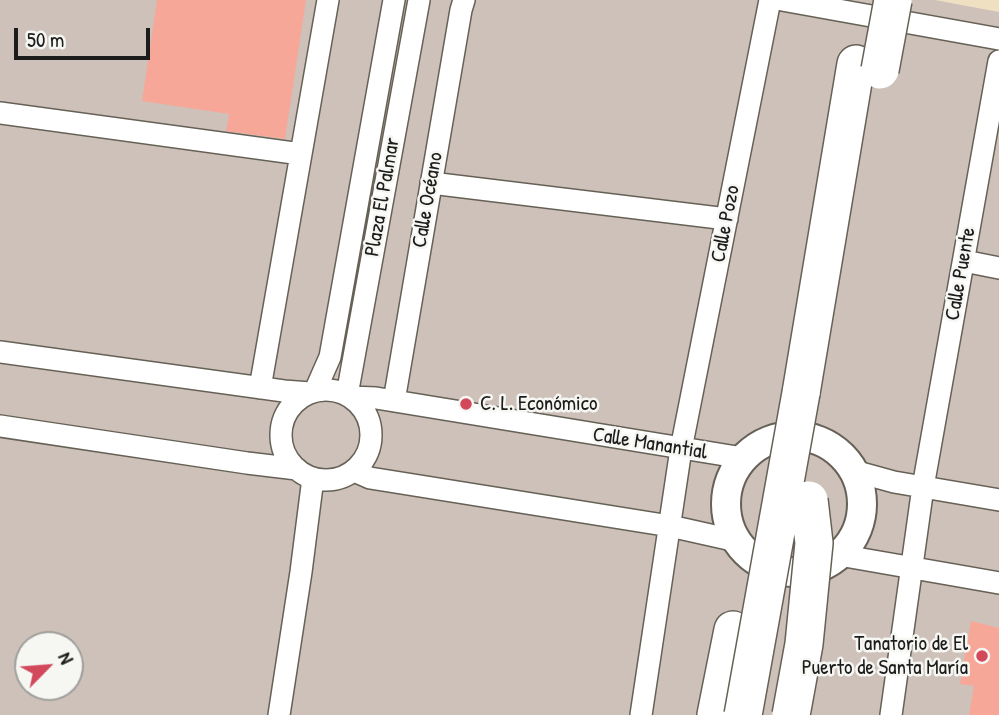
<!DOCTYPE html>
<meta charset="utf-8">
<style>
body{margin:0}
#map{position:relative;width:999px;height:715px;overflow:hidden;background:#f0e0c2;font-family:"Patrick Hand",sans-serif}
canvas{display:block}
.north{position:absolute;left:14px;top:631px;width:70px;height:70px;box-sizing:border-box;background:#f6f6f2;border:2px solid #9f9f9c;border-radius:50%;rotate:65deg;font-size:19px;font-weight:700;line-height:28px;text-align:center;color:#1c1c1c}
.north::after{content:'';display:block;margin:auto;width:24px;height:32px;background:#d1495b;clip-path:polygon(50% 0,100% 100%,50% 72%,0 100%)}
.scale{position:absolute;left:14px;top:28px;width:136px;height:32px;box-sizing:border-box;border:4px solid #1c1c1c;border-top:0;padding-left:9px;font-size:21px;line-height:24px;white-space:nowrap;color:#1c1c1c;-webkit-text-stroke:5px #f6f6f2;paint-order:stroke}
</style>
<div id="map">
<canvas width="999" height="715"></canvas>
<div class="north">N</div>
<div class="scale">50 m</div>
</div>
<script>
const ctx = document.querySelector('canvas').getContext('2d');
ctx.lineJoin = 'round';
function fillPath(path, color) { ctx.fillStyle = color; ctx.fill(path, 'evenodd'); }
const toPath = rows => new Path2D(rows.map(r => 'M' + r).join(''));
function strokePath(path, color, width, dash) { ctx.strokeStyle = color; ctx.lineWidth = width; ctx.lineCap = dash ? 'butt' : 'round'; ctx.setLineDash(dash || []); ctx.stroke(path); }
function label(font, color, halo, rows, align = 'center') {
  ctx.font = font + ' "Patrick Hand",sans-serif'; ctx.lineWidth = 5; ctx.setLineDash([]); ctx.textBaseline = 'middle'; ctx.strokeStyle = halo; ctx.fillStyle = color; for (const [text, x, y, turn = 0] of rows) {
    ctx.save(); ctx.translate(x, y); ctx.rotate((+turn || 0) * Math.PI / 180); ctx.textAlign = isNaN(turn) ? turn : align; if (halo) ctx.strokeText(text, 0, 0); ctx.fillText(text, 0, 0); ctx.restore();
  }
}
const industrial = toPath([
 [0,0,935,0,999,12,999,715,0,715],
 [28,645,70,645,70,687,28,687]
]);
const building = toPath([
 [157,0,306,0,285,139,226,131,229,114,142,101],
 [971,621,999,628,999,715,969,715,974,686,960,684]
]);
const street = toPath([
 [782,0,999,39],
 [0,113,301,154],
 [431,183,727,219],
 [964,261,999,268],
 [0,352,284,391,310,393],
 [260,388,328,0],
 '281 435a45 45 0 1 1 90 0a45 45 0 1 1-90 0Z',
 [315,391,330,357,394,0],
 [347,395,419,0],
 [350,397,376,398,743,458],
 [394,401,461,10,464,0],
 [0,426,247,463,297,469],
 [354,471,370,478,670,526,737,541],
 [854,471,894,482,999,500],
 [839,555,999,583],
 [279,715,301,572,313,478],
 [641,715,681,449,770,0],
 [891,715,923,487,999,61]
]);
const secondary = toPath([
 '726 504a68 68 0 1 1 136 0a68 68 0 1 1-136 0Z'
]);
const highway = toPath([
 [801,393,856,64],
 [716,715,733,630]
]);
const highwayBridge = toPath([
 [880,70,893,0],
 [743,715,801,393],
 [791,715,804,644,814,543,809,500]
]);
const markers = [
 [466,404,7,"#d1495b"],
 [982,656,7,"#d1495b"]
];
const streetNames = [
 ["Plaza El Palmar",383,197,-80],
 ["Calle Océano",428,200,-80],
 ["Calle Pozo",726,224,-79],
 ["Calle Puente",961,274,-80],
 ["Calle Manantial",650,444,9]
];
const poiNames = [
 ["C. L. Económico",480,404],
 ["Tanatorio de El",968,644,"right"],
 ["Puerto de Santa María",968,668,"right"]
];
fillPath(industrial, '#cec1ba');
fillPath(building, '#f7a798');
strokePath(street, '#666156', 24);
strokePath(secondary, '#666156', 32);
strokePath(highway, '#666156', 40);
strokePath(street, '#fff', 21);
strokePath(secondary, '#fff', 28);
strokePath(highway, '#fff', 37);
strokePath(highwayBridge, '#666156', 40, []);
strokePath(highwayBridge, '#fff', 37);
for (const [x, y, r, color] of markers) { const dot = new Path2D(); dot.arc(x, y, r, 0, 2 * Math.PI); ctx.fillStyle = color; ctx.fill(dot); strokePath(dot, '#f6f6f2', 2.5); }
label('21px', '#1c1c1c', '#f6f6f2', streetNames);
label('21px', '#1c1c1c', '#f6f6f2', poiNames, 'left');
</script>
